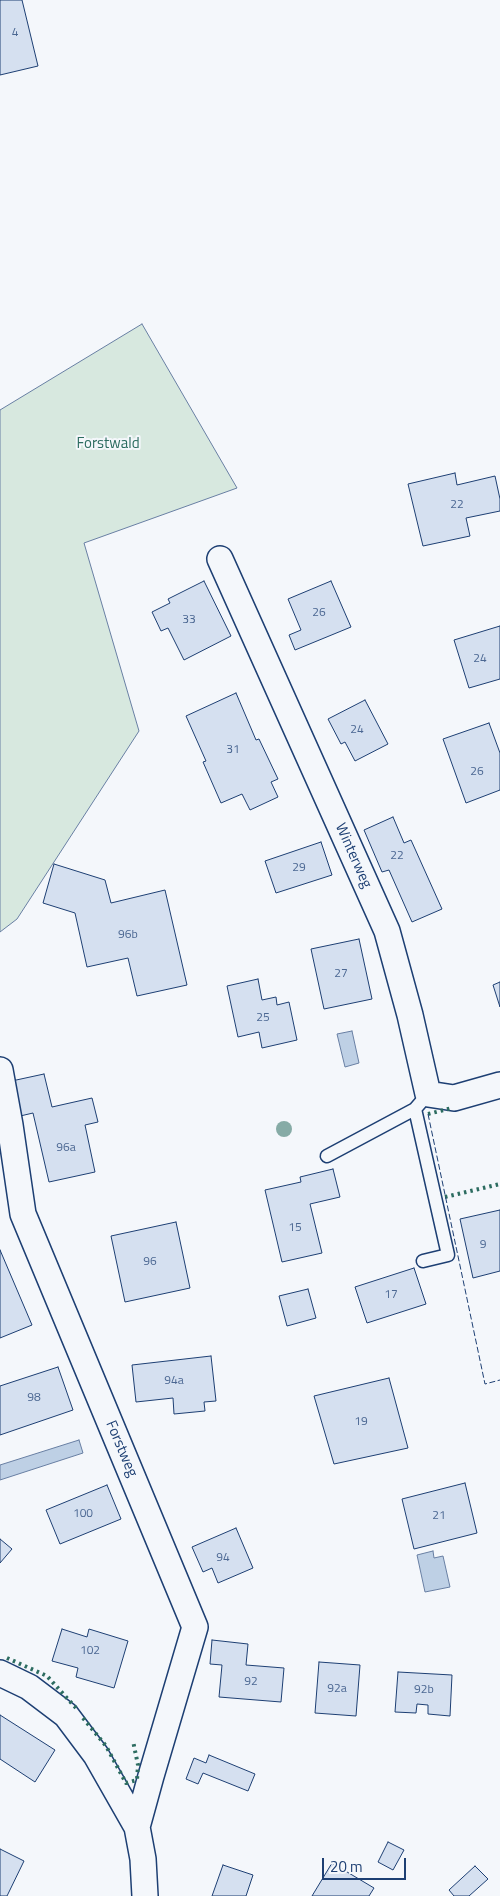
<!DOCTYPE html>
<style>
body{margin:0}
#map{position:relative;width:500px;height:1896px;overflow:hidden;background:#f4f7fb;font-family:"Titillium Web",sans-serif}
canvas{display:block}
.scale{position:absolute;left:322px;top:1858px;width:84px;height:22px;box-sizing:border-box;border:2px solid #1d3f73;border-top:0;padding-left:6px;font-size:15px;line-height:18px;white-space:nowrap;color:#1d3f73;-webkit-text-stroke:4px #f4f7fb;paint-order:stroke}
</style>
<div id="map">
<canvas width="500" height="1896"></canvas>
<div class="scale">20 m</div>
</div>
<script>
const ctx = document.querySelector('canvas').getContext('2d');
ctx.lineJoin = 'round';
function fillPath(path, color) { ctx.fillStyle = color; ctx.fill(path, 'evenodd'); }
const toPath = rows => new Path2D(rows.map(r => 'M' + r).join(''));
function strokePath(path, color, width, dash) { ctx.strokeStyle = color; ctx.lineWidth = width; ctx.lineCap = dash ? 'butt' : 'round'; ctx.setLineDash(dash || []); ctx.stroke(path); }
function label(font, color, halo, rows, align = 'center') {
  ctx.font = font + ' "Titillium Web",sans-serif'; ctx.lineWidth = 4; ctx.setLineDash([]); ctx.textBaseline = 'middle'; ctx.strokeStyle = halo; ctx.fillStyle = color; for (const [text, x, y, turn = 0] of rows) {
    ctx.save(); ctx.translate(x, y); ctx.rotate((+turn || 0) * Math.PI / 180); ctx.textAlign = isNaN(turn) ? turn : align; if (halo) ctx.strokeText(text, 0, 0); ctx.fillText(text, 0, 0); ctx.restore();
  }
}
const green = toPath([
 [142,324,237,488,84,543,139,731,17,919,0,932,0,410,142,324]
]);
const water = toPath([
 [352,1031,359,1063,345,1067,337,1034,352,1031],
 [79,1440,83,1453,0,1480,0,1465,79,1440],
 [433,1551,434,1558,443,1556,450,1587,425,1592,417,1555,433,1551]
]);
const building = toPath([
 [0,0,22,0,38,66,0,75,0,0],
 [455,473,457,485,495,476,500,499,500,511,466,518,470,536,423,546,408,484,455,473],
 [204,581,231,636,184,660,168,628,161,631,152,612,170,603,168,599,204,581],
 [331,581,351,627,295,650,289,635,301,630,288,599,331,581],
 [500,626,500,679,469,688,454,640,500,626],
 [236,693,256,740,259,739,278,779,271,782,278,797,250,810,242,794,221,803,203,762,206,761,186,716,236,693],
 [365,700,388,744,355,761,345,742,341,744,328,719,365,700],
 [489,723,500,753,500,790,466,803,443,739,489,723],
 [393,817,404,843,411,840,442,909,412,922,389,870,382,872,364,830,393,817],
 [321,842,332,875,276,893,265,861,321,842],
 [54,864,105,880,111,903,165,890,187,985,137,996,128,958,87,967,75,913,43,903,54,864],
 [359,939,372,999,324,1009,311,949,359,939],
 [258,979,262,1000,276,997,277,1005,289,1002,297,1040,262,1048,259,1032,238,1037,227,986,258,979],
 [500,982,500,1007,493,985,500,982],
 [44,1074,52,1107,92,1098,98,1122,85,1125,95,1172,49,1182,33,1113,16,1117,7,1082,44,1074],
 [333,1169,340,1197,310,1204,322,1253,282,1262,265,1190,301,1182,300,1177,333,1169],
 [500,1210,500,1271,473,1278,460,1219,500,1210],
 [176,1222,190,1288,125,1302,111,1236,176,1222],
 [0,1250,32,1325,0,1338,0,1250],
 [414,1268,426,1304,367,1323,355,1287,414,1268],
 [308,1289,316,1318,287,1326,279,1296,308,1289],
 [211,1356,216,1401,204,1402,205,1411,174,1414,173,1398,136,1402,132,1365,211,1356],
 [58,1367,73,1410,0,1435,0,1386,58,1367],
 [389,1378,408,1448,334,1464,314,1396,389,1378],
 [465,1483,477,1533,414,1549,402,1499,465,1483],
 [107,1485,121,1519,60,1544,46,1510,107,1485],
 [236,1528,253,1568,218,1583,212,1568,203,1572,192,1547,236,1528],
 [0,1539,12,1549,0,1563,0,1539],
 [62,1629,87,1637,89,1629,128,1641,114,1688,76,1677,78,1668,52,1661,62,1629],
 [212,1640,248,1644,246,1665,284,1668,281,1702,219,1697,222,1665,210,1664,212,1640],
 [319,1662,360,1665,356,1716,315,1713,319,1662],
 [398,1672,452,1675,450,1716,428,1714,428,1705,417,1704,416,1713,395,1712,398,1672],
 [0,1715,55,1750,35,1782,0,1759,0,1715],
 [209,1755,255,1774,248,1791,203,1773,198,1784,186,1779,194,1758,206,1763,209,1755],
 [388,1842,404,1850,393,1870,378,1862,388,1842],
 [0,1849,24,1861,7,1896,0,1896,0,1849],
 [332,1863,374,1888,369,1896,312,1896,332,1863],
 [223,1865,253,1875,246,1896,212,1896,223,1865],
 [475,1866,488,1879,469,1896,454,1896,449,1890,475,1866]
]);
const service = toPath([
 [327,1156,415,1109],
 [423,1261,448,1255,415,1109,428,1094]
]);
const minor = toPath([
 [220,559,387,931,410,1015,428,1094,454,1098,500,1085],
 [0,1070,10,1125,23,1214,195,1627,151,1776,137,1827],
 [0,1673,29,1687,66,1715,96,1755,137,1827,143,1859,145,1896]
]);
const hedge = toPath([
 [428,1114,452,1108],
 [445,1197,500,1184],
 [7,1658,47,1676,76,1708],
 [83,1718,106,1746,126,1783,137,1780,138,1765,133,1741]
]);
const fence = toPath([
 [428,1114,485,1384,500,1380]
]);
const trees = [
 [284,1129]
];
const numberNames = [
 ["4",15,33],
 ["22",457,505],
 ["26",319,613],
 ["33",189,620],
 ["24",480,659],
 ["24",357,730],
 ["31",233,750],
 ["26",477,772],
 ["22",397,856],
 ["29",299,868],
 ["96b",128,935],
 ["27",341,974],
 ["25",263,1018],
 ["96a",66,1148],
 ["15",295,1228],
 ["9",483,1245],
 ["96",150,1262],
 ["17",391,1295],
 ["94a",174,1381],
 ["98",34,1398],
 ["19",361,1422],
 ["100",83,1514],
 ["21",439,1516],
 ["94",223,1558],
 ["102",90,1651],
 ["92",251,1682],
 ["92a",337,1689],
 ["92b",424,1690]
];
const parkNames = [
 ["Forstwald",108,444]
];
const streetNames = [
 ["Winterweg",353,856,66],
 ["Forstweg",121,1449,67]
];
fillPath(green, '#d7e8df');
strokePath(green, '#687fa3', 1);
fillPath(water, '#bed0e5');
strokePath(water, '#687fa3', 1);
fillPath(building, '#d5e0f0');
strokePath(building, '#1d3f73', 1);
strokePath(service, '#1d3f73', 15);
strokePath(minor, '#1d3f73', 28);
strokePath(service, '#f4f7fb', 12);
strokePath(minor, '#f4f7fb', 25);
strokePath(hedge, '#2c6c60', 4, [2.5, 4]);
strokePath(fence, '#1d3f73', 1, [6, 2.5]);
ctx.fillStyle = '#86aba6';
for (const [x, y] of trees) { ctx.beginPath(); ctx.arc(x, y, 8, 0, 2 * Math.PI); ctx.fill(); }
label('12px', '#4b6792', null, numberNames);
label('15px', '#2c6c60', '#f4f7fb', parkNames);
label('15px', '#1d3f73', '#f4f7fb', streetNames);
</script>
